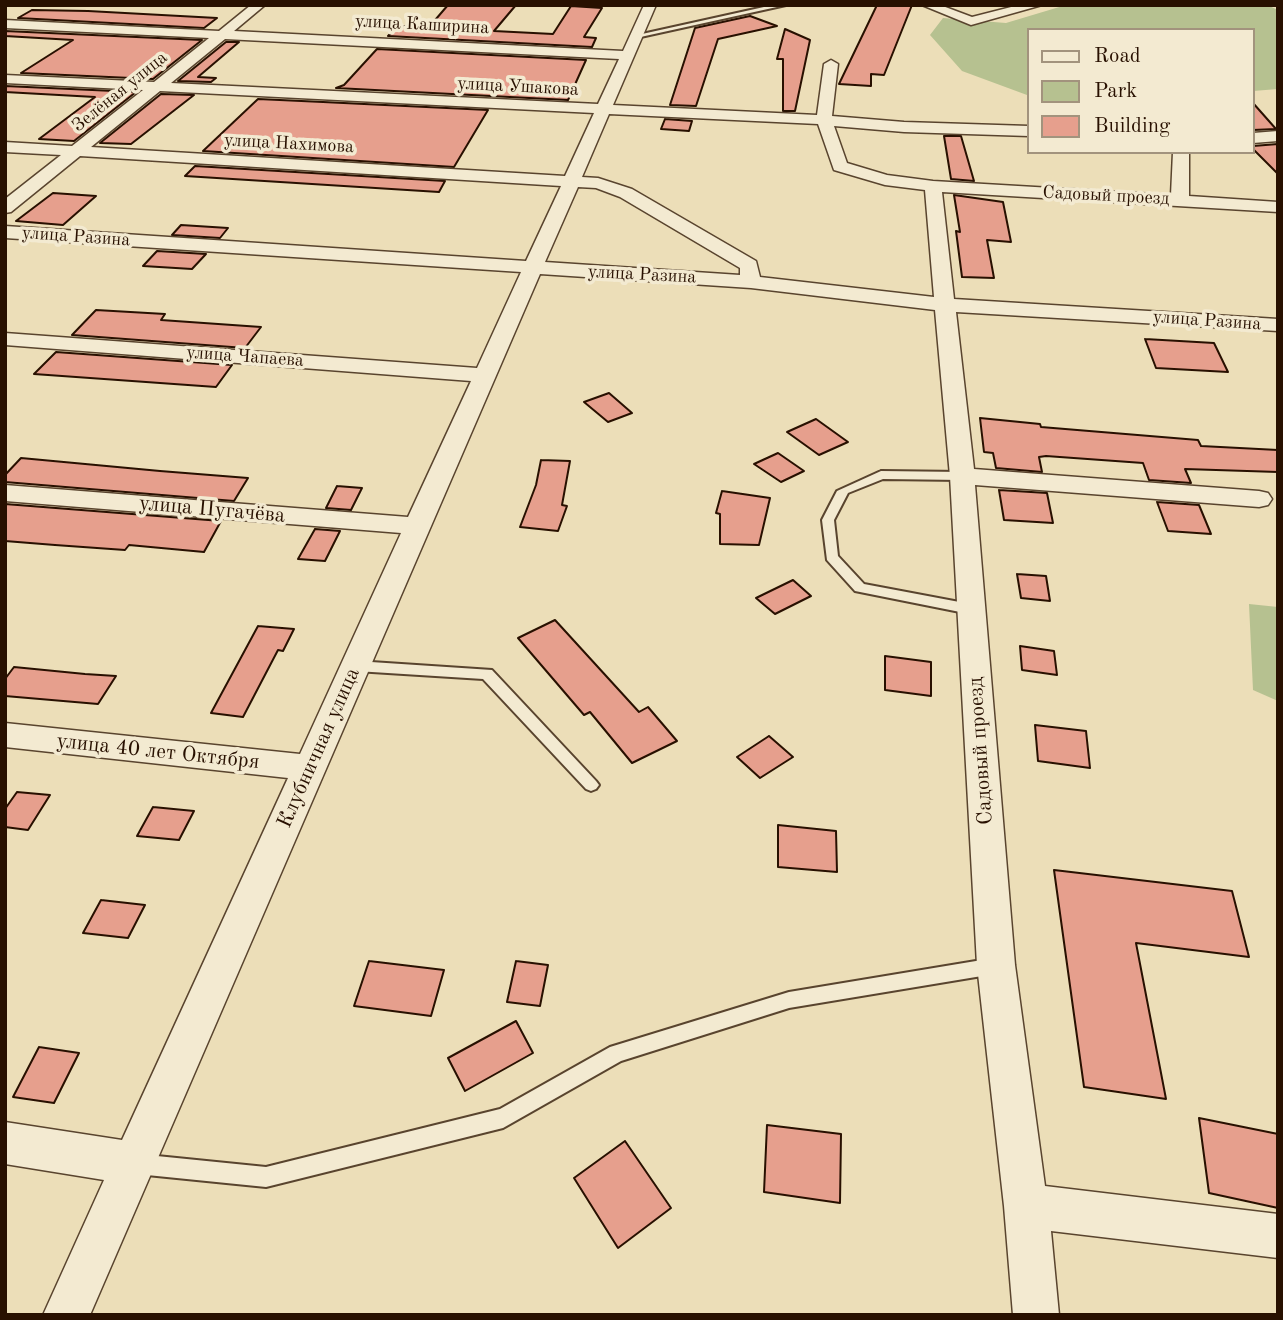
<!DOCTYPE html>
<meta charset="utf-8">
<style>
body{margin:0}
#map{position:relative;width:1283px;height:1320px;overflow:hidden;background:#ecdeb8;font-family:"Old Standard TT",serif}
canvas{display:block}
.frame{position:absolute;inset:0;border:7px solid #281000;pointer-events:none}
.legend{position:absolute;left:1027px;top:28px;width:228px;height:126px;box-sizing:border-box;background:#f3ead1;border:2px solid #a2937d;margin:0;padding:9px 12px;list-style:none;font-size:21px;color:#281000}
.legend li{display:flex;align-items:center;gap:14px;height:35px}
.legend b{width:35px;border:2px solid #a2937d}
</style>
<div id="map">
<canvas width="1283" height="1320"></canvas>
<div class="frame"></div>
<ul class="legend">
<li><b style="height:9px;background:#f3ead1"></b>Road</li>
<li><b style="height:19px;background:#b6c190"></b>Park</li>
<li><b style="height:19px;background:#e69f8d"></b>Building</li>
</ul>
</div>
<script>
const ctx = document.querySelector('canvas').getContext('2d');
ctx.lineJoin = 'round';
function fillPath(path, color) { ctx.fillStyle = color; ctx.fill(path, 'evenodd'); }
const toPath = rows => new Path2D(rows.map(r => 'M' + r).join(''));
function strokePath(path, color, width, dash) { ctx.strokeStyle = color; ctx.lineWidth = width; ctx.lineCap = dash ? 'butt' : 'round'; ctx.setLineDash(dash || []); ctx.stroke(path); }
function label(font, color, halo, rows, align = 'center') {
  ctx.font = font + ' "Old Standard TT",serif'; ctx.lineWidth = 7; ctx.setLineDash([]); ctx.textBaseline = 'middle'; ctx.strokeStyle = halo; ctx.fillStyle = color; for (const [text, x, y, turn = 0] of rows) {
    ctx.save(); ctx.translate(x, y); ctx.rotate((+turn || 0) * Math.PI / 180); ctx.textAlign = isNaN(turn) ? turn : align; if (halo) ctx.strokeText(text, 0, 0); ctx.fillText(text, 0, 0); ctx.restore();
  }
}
const green = toPath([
 [1066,5,1267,5,1278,10,1278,89,1253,91,1253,30,1029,30,1029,95,1027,95,962,71,930,35,943,18,1006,23],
 [1249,604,1278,607,1278,701,1253,690]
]);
const building = toPath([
 [448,5,516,5,494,31,553,34,571,6,602,8,584,37,596,38,592,47,388,36,398,26,430,26,448,5],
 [877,5,912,5,884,75,871,74,871,86,839,84,877,5],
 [32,10,88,11,217,18,204,28,18,18,32,10],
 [750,16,777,26,718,39,696,106,670,105,695,28,750,16],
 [785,29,810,40,795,111,783,111,783,59,777,59,785,29],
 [5,31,202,40,153,79,21,73,73,40,5,36,5,31],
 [226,42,239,42,198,77,216,78,211,82,178,81,226,42],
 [377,49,586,60,568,100,336,88,344,85,377,49],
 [5,86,136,92,74,141,39,139,95,97,5,92,5,86],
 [161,94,194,95,131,144,100,143,161,94],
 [258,99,323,102,488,110,454,167,203,151,258,99],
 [1253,103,1276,129,1253,130,1253,103],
 [665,119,692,121,689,131,661,129,665,119],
 [944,136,961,136,974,181,951,179,944,136],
 [1278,144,1278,174,1253,149,1253,146,1278,144],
 [195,166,445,181,439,192,185,176,195,166],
 [53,193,96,196,63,225,16,221,53,193],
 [954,195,1003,202,1011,242,987,240,994,278,962,277,956,231,960,232,954,195],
 [181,225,228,228,220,238,172,235,181,225],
 [157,251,206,254,192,269,143,266,157,251],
 [96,310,165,314,161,320,261,327,245,348,72,335,96,310],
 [1145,339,1214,343,1228,372,1156,368,1145,339],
 [56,352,232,365,216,387,34,374,56,352],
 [609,393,632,413,608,422,584,402,609,393],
 [980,418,1040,424,1041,427,1198,440,1201,446,1278,450,1278,472,1185,469,1191,483,1149,480,1143,463,1046,456,1039,457,1042,472,996,468,993,453,984,452,980,418],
 [816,419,848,442,819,455,787,432,816,419],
 [778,453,804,471,781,482,754,464,778,453],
 [21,458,160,471,248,478,234,501,5,482,5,475,21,458],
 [541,460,570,461,562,505,567,506,558,531,520,527,536,485,541,460],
 [337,486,362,488,351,510,326,508,337,486],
 [999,490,1047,493,1053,523,1004,520,999,490],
 [722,491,770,498,759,545,720,544,720,514,716,513,722,491],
 [1157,502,1199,505,1211,534,1168,531,1157,502],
 [5,504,221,521,204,552,129,545,125,550,55,545,5,541,5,504],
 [315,529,340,531,325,561,298,559,315,529],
 [1017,574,1046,576,1050,601,1021,598,1017,574],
 [793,580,811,596,775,614,756,598,793,580],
 [555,620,639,712,648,707,677,741,632,763,590,712,584,715,518,638,555,620],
 [258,626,294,629,283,651,278,650,243,717,211,713,258,626],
 [1020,646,1054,651,1057,675,1022,670,1020,646],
 [885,656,931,662,931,696,885,690,885,656],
 [14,667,85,674,116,676,98,704,5,696,5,679,14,667],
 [1035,725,1086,731,1090,768,1038,761,1035,725],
 [769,736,793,757,760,778,737,757,769,736],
 [17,792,50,795,28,830,5,827,5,809,17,792],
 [153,807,194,811,179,840,137,836,153,807],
 [778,825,836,831,837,872,778,867,778,825],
 [1054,870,1232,891,1249,957,1136,943,1166,1099,1084,1087,1054,870],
 [101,900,145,905,128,938,83,933,101,900],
 [369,961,444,970,431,1016,354,1006,369,961],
 [516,961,548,965,540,1006,507,1002,516,961],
 [516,1021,533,1053,465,1091,448,1058,516,1021],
 [39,1047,79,1053,54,1103,13,1097,39,1047],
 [1199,1118,1278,1134,1278,1208,1209,1193,1199,1118],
 [767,1125,841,1134,840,1203,764,1192,767,1125],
 [625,1141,671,1208,618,1248,574,1178,625,1141]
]);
const lane = toPath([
 [773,5,786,5,636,38,633,36,773,5],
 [881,471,962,472,968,476,962,480,883,479,848,493,834,520,838,556,864,584,970,604,975,606,977,609,975,612,970,614,855,591,827,560,822,520,837,491,881,471],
 [356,661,492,670,596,781,599,785,596,789,591,791,586,789,483,679,356,671,349,666,356,661],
 [994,958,1000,960,1003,966,1000,972,994,974,789,1008,621,1061,503,1128,266,1187,137,1174,130,1171,127,1164,130,1157,137,1154,266,1167,500,1109,610,1047,789,992,994,958]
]);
const street = toPath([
 [251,5,265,5,234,31,623,51,644,5,656,5,613,105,817,115,824,64,831,60,838,64,832,116,904,122,1029,126,1029,136,904,132,834,126,847,163,887,175,933,181,1171,195,1173,152,1189,152,1189,196,1278,202,1278,212,942,192,954,299,1278,319,1278,331,956,312,974,469,1259,491,1268,493,1272,499,1268,505,1259,507,975,485,1015,965,1045,1186,1278,1214,1278,1258,1051,1231,1059,1315,1013,1315,1004,1206,977,965,950,476,935,310,751,288,540,274,90,1315,43,1315,104,1180,5,1164,5,1122,122,1140,288,778,5,747,5,723,300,754,401,533,5,501,5,485,408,517,471,381,5,345,5,333,477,368,521,272,5,238,5,226,526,261,561,186,80,156,11,212,5,213,5,199,61,155,5,152,5,142,72,146,143,90,5,83,5,75,154,82,209,38,5,28,5,20,219,31,251,5],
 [225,39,619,59,598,104,171,83,225,39],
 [160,91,594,113,565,176,91,147,160,91],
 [609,114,818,124,834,170,885,185,925,190,934,297,760,277,756,261,632,189,598,178,582,177,609,114],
 [578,187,596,188,620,197,740,268,740,275,545,262,578,187],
 [922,5,940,5,972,17,1019,5,1042,5,971,25,922,5],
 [1278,131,1278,141,1253,143,1253,133,1278,131]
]);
const farStreetnames = [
 ["улица Каширина",422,25,3],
 ["улица Ушакова",518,87,3],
 ["Зелёная улица",120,92,-39],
 ["улица Нахимова",289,144,3],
 ["Садовый проезд",1106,196,3],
 ["улица Разина",76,237,4],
 ["улица Разина",642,275,3],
 ["улица Разина",1207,321,4],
 ["улица Чапаева",245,357,4]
];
const streetNames = [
 ["улица Пугачёва",212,510,5],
 ["Клубничная улица",319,748,-66],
 ["Садовый проезд",981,751,-94],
 ["улица 40 лет Октября",158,752,6]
];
fillPath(green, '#b6c190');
fillPath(building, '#e69f8d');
strokePath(building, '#281000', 2);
strokePath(lane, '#59442e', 4);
strokePath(street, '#59442e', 3);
fillPath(lane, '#f3ead1');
fillPath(street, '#f3ead1');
label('18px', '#281000', '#f3ead1', farStreetnames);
label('21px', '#281000', '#f3ead1', streetNames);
</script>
